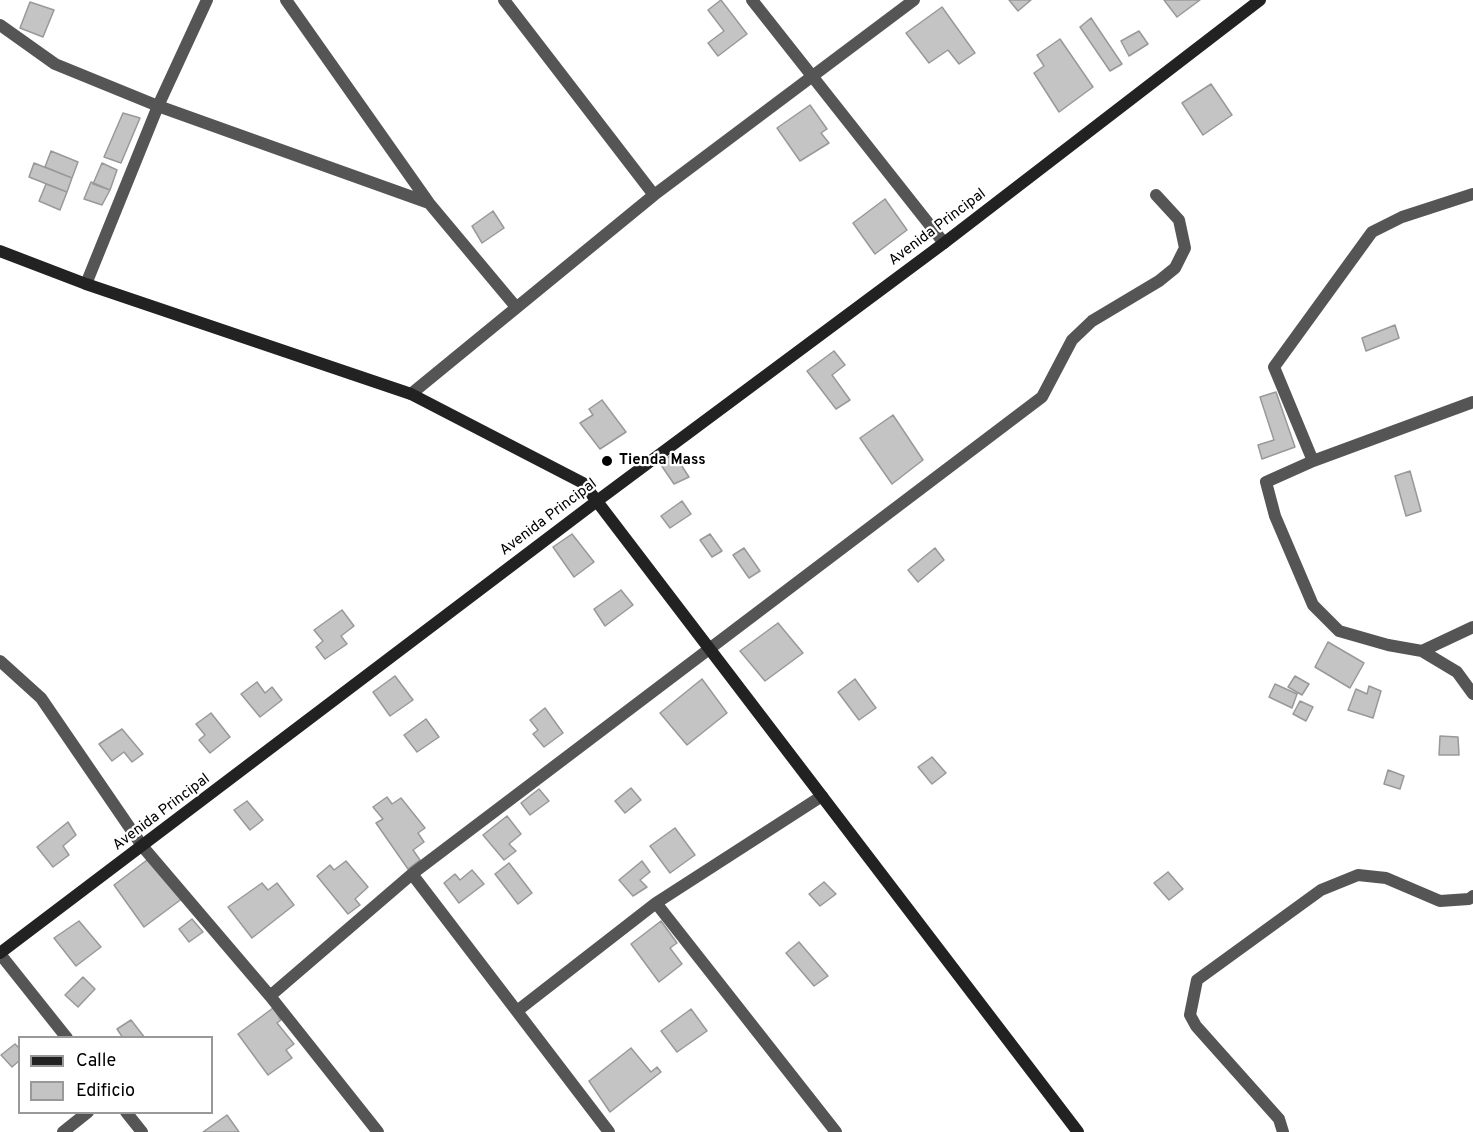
<!DOCTYPE html>
<style>
body{margin:0}
#map{position:relative;width:1473px;height:1132px;overflow:hidden;background:#fff;font-family:Overpass,sans-serif}
canvas{display:block}
.legend{position:absolute;left:18px;top:1036px;width:195px;height:78px;box-sizing:border-box;background:#fff;border:2px solid #999;margin:0;padding:8px 10px;list-style:none;font-size:18px;color:#000}
.legend li{display:flex;align-items:center;gap:12px;height:30px}
.legend b{width:30px;border:2px solid #999}
</style>
<div id="map">
<canvas width="1473" height="1132"></canvas>
<ul class="legend">
<li><b style="height:8px;background:#222"></b>Calle</li>
<li><b style="height:16px;background:#c4c4c4"></b>Edificio</li>
</ul>
</div>
<script>
const ctx = document.querySelector('canvas').getContext('2d');
ctx.lineJoin = 'round';
function fillPath(path, color) { ctx.fillStyle = color; ctx.fill(path, 'evenodd'); }
const toPath = rows => new Path2D(rows.map(r => 'M' + r).join(''));
function strokePath(path, color, width, dash) { ctx.strokeStyle = color; ctx.lineWidth = width; ctx.lineCap = dash ? 'butt' : 'round'; ctx.setLineDash(dash || []); ctx.stroke(path); }
function label(font, color, halo, rows, align = 'center') {
  ctx.font = font + ' Overpass,sans-serif'; ctx.lineWidth = 4.5; ctx.setLineDash([]); ctx.textBaseline = 'middle'; ctx.strokeStyle = halo; ctx.fillStyle = color; for (const [text, x, y, turn = 0] of rows) {
    ctx.save(); ctx.translate(x, y); ctx.rotate((+turn || 0) * Math.PI / 180); ctx.textAlign = isNaN(turn) ? turn : align; if (halo) ctx.strokeText(text, 0, 0); ctx.fillText(text, 0, 0); ctx.restore();
  }
}
const building = toPath([
 [721,0,747,34,718,56,708,43,724,31,708,10,721,0],
 [1009,0,1031,0,1018,11,1009,0],
 [1164,0,1200,0,1177,17,1164,0],
 [30,2,54,10,43,37,20,28,30,2],
 [942,7,975,53,959,64,948,50,929,63,906,33,942,7],
 [1091,18,1122,64,1110,71,1080,27,1091,18],
 [1139,31,1148,44,1129,56,1121,41,1139,31],
 [1060,39,1093,87,1059,112,1034,73,1044,66,1037,55,1060,39],
 [1211,84,1232,115,1203,135,1182,103,1211,84],
 [810,105,827,129,821,133,829,143,800,161,777,128,810,105],
 [123,113,140,118,121,163,104,157,123,113],
 [51,151,78,162,72,178,45,167,51,151],
 [34,163,72,178,67,192,29,177,34,163],
 [102,163,117,170,110,190,93,184,102,163],
 [91,182,110,190,102,205,84,199,91,182],
 [46,184,67,192,60,210,39,201,46,184],
 [885,199,907,230,875,254,853,223,885,199],
 [493,211,504,228,482,243,472,226,493,211],
 [1395,325,1399,338,1366,351,1362,338,1395,325],
 [834,351,845,365,832,375,850,400,836,409,807,371,834,351],
 [1276,392,1295,447,1262,459,1258,445,1274,440,1260,397,1276,392],
 [602,400,626,432,600,449,580,423,593,415,589,409,602,400],
 [893,415,923,460,892,484,860,438,893,415],
 [674,454,689,477,674,484,659,462,674,454],
 [1410,471,1421,511,1406,516,1395,476,1410,471],
 [682,501,691,514,670,528,661,516,682,501],
 [572,534,594,562,574,577,553,547,572,534],
 [710,534,722,551,712,557,700,540,710,534],
 [744,548,760,571,749,578,733,555,744,548],
 [935,548,944,560,918,582,908,570,935,548],
 [621,590,633,605,605,626,594,609,621,590],
 [342,610,354,626,341,636,347,644,325,659,316,647,323,641,314,630,342,610],
 [778,623,803,653,765,681,740,651,778,623],
 [1328,642,1364,663,1350,688,1315,667,1328,642],
 [395,676,413,700,390,716,373,692,395,676],
 [1295,676,1309,684,1302,695,1288,687,1295,676],
 [702,679,727,713,687,745,660,713,702,679],
 [855,679,876,708,859,720,838,692,855,679],
 [257,682,265,693,272,687,282,700,260,717,241,694,257,682],
 [1275,684,1297,694,1292,708,1269,697,1275,684],
 [1369,686,1381,691,1373,718,1348,710,1356,689,1367,694,1369,686],
 [1300,701,1313,707,1306,721,1293,714,1300,701],
 [545,708,563,733,544,747,533,734,538,730,530,720,545,708],
 [211,713,230,737,210,753,199,740,205,735,196,724,211,713],
 [426,719,439,737,417,752,404,735,426,719],
 [122,729,143,754,132,762,124,752,112,761,99,744,122,729],
 [1440,736,1458,737,1459,755,1439,755,1440,736],
 [932,757,946,773,932,784,918,767,932,757],
 [1388,770,1404,776,1400,789,1384,784,1388,770],
 [631,788,641,800,625,813,615,801,631,788],
 [539,789,549,801,530,815,521,803,539,789],
 [387,797,392,804,401,798,425,828,418,833,424,842,413,850,420,860,408,869,376,823,383,819,373,807,387,797],
 [247,801,263,820,250,830,234,810,247,801],
 [507,816,521,834,509,844,516,851,504,860,483,835,507,816],
 [68,822,76,835,63,846,69,855,53,867,37,847,68,822],
 [675,828,695,855,670,873,650,846,675,828],
 [151,857,183,898,144,927,114,885,151,857],
 [346,861,368,887,355,899,360,905,348,914,317,876,330,865,334,870,346,861],
 [642,861,650,872,640,880,647,887,633,896,619,880,642,861],
 [509,863,532,893,518,904,495,874,509,863],
 [472,870,484,884,459,903,444,883,455,874,460,880,472,870],
 [1168,872,1183,889,1169,900,1154,883,1168,872],
 [824,882,836,894,820,906,809,894,824,882],
 [262,883,268,890,277,883,294,905,252,938,228,907,262,883],
 [192,919,203,932,189,942,179,929,192,919],
 [79,921,101,947,76,966,54,938,79,921],
 [661,921,677,943,670,948,682,964,659,982,631,944,661,921],
 [799,942,828,976,814,986,786,953,799,942],
 [83,977,95,989,78,1007,65,995,83,977],
 [273,1008,281,1020,277,1023,294,1044,286,1050,292,1058,268,1075,238,1034,273,1008],
 [691,1009,707,1031,677,1052,661,1031,691,1009],
 [131,1020,145,1038,123,1038,117,1029,131,1020],
 [15,1044,20,1049,20,1060,12,1067,1,1055,15,1044],
 [631,1048,651,1072,657,1067,661,1072,610,1112,589,1081,631,1048],
 [227,1115,239,1132,203,1132,227,1115]
]);
const street = toPath([
 [286,0,429,203,516,307],
 [504,0,654,195],
 [752,0,944,243],
 [0,25,55,64,158,106,429,203],
 [86,284,158,106,207,0],
 [411,394,654,195,914,0],
 [1473,402,1313,461,1266,482,1275,516,1313,605,1339,631,1388,645,1422,651,1457,672,1473,694],
 [1313,461,1274,367,1372,232,1402,217,1473,194],
 [1422,651,1473,627],
 [0,661,41,698,143,847,270,996,378,1132],
 [412,874,609,1132],
 [656,903,836,1132],
 [0,954,67,1038],
 [270,996,412,874,1042,397,1072,340,1092,321,1159,281,1175,268,1185,248,1179,220,1156,195],
 [517,1011,656,903,822,796],
 [126,1112,142,1132],
 [63,1132,88,1112],
 [1283,1132,1279,1119,1196,1026,1190,1015,1197,980,1321,890,1358,875,1386,878,1440,901,1469,899,1473,896]
]);
const secondary = toPath([
 [0,251,86,284,411,394,583,483,1078,1132],
 [0,953,597,501,944,243,1260,0]
]);
const markers = [
 [607,461,6,"#000"]
];
const streetNames = [
 ["Avenida Principal",938,228,-37],
 ["Avenida Principal",549,518,-37],
 ["Avenida Principal",162,813,-37]
];
const poiNames = [
 ["Tienda Mass",619,461]
];
fillPath(building, '#c4c4c4');
strokePath(building, '#999', 1.5);
strokePath(street, '#555', 12);
strokePath(secondary, '#222', 12);
for (const [x, y, r, color] of markers) { const dot = new Path2D(); dot.arc(x, y, r, 0, 2 * Math.PI); ctx.fillStyle = color; ctx.fill(dot); strokePath(dot, '#fff', 2); }
label('15px', '#000', '#fff', streetNames);
label('bold 15px', '#000', '#fff', poiNames, 'left');
</script>
